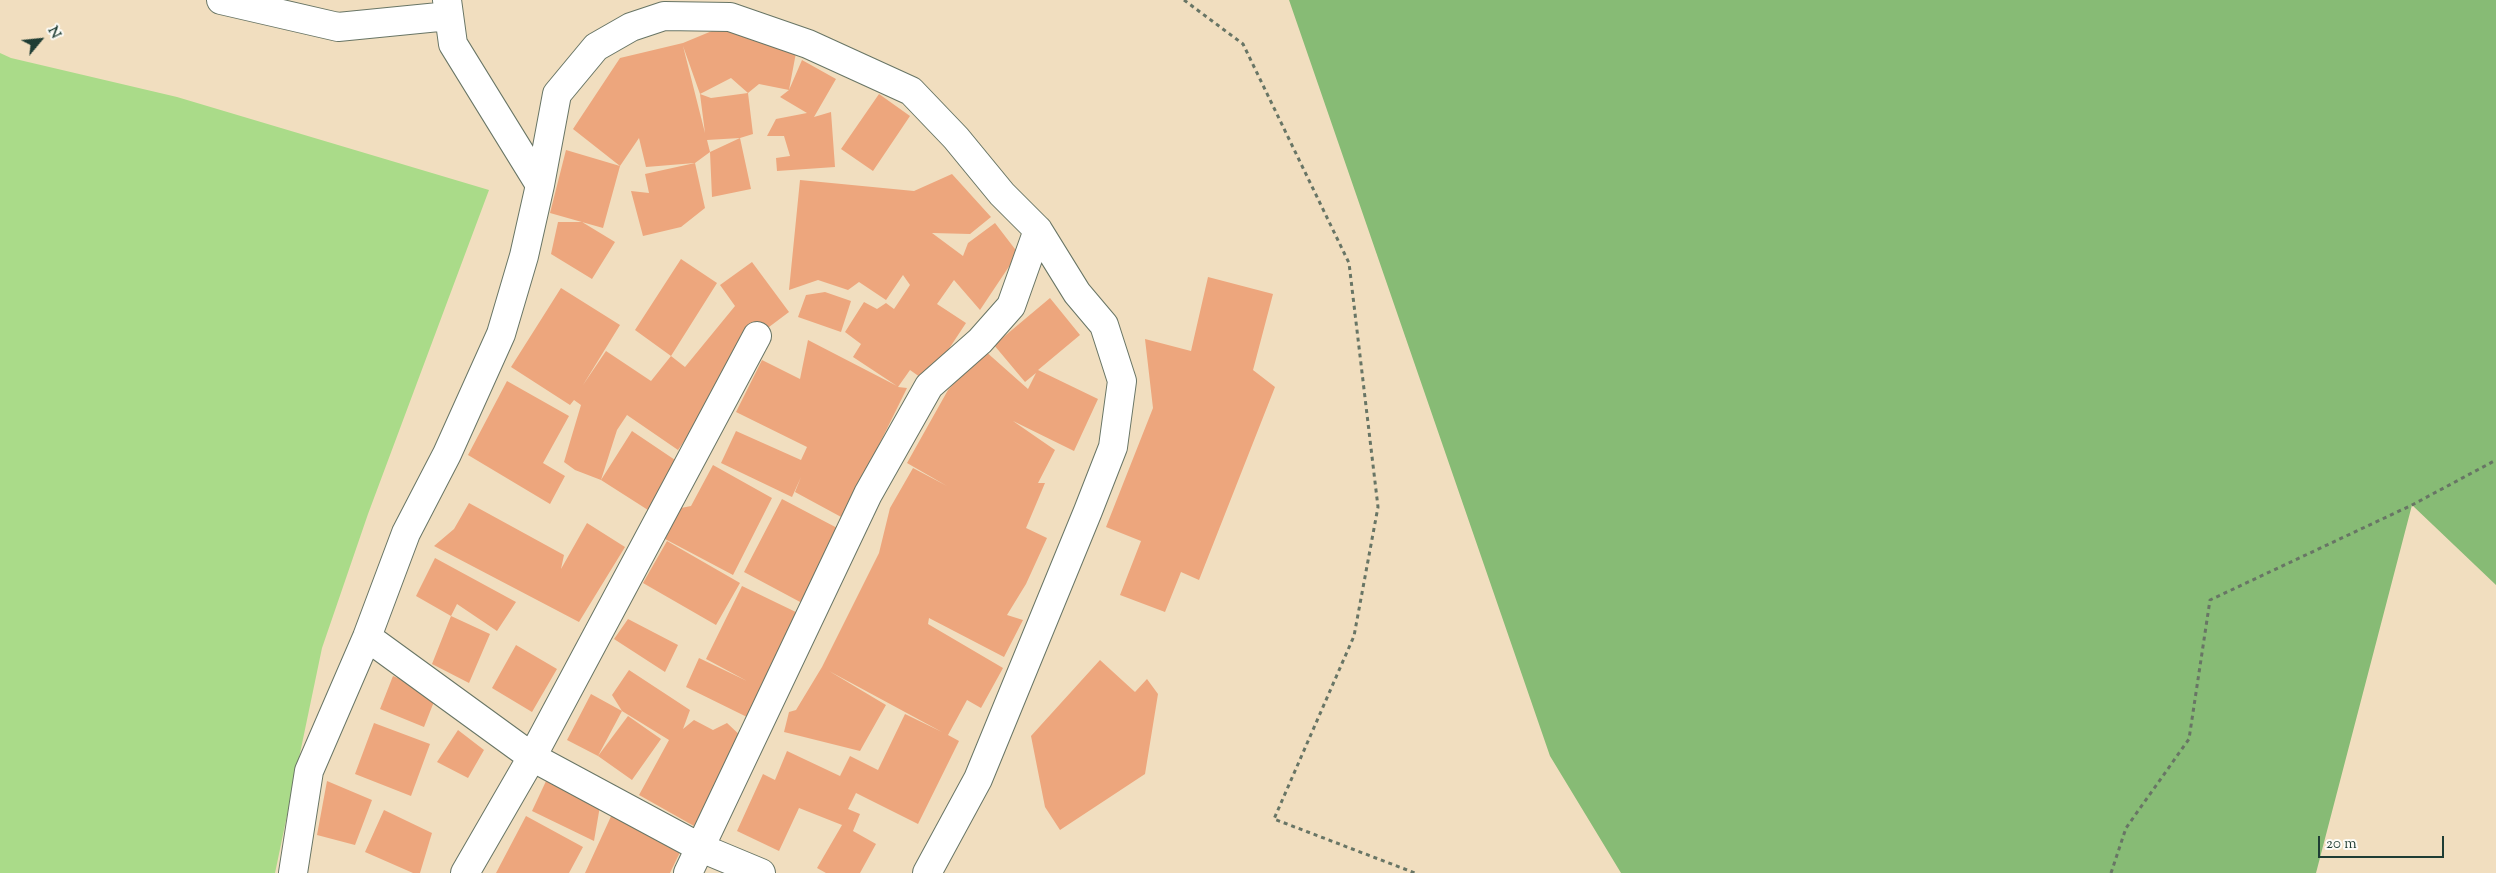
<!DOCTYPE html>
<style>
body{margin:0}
#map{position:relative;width:2496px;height:873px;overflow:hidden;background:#f1debf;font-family:"Sorts Mill Goudy",serif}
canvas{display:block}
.north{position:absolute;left:15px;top:15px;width:50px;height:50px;-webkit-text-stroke:4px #fdfcf7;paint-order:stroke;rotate:62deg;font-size:14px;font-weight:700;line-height:20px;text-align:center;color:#1f3d34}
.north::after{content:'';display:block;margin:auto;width:18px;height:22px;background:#1f3d34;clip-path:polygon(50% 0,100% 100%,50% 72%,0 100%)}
.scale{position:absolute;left:2318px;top:836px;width:126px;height:22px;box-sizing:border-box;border:2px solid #1f3d34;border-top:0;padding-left:6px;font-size:15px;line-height:18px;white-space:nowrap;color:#1f3d34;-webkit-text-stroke:4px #fdfcf7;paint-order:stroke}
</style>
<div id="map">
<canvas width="2496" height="873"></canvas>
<div class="north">N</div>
<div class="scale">20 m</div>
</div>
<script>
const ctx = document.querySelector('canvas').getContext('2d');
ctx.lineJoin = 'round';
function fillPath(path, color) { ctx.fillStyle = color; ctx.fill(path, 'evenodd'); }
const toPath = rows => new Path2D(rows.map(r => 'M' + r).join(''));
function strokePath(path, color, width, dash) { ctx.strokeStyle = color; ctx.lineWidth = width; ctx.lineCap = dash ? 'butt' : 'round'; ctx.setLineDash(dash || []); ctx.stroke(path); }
const green = toPath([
 [0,53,11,58,177,97,489,190,368,514,322,648,275,873,0,873]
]);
const forest = toPath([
 [1289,0,2496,0,2496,585,2412,505,2316,873,1621,873,1550,756]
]);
const building = toPath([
 [724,26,798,42,789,90,759,84,748,93,731,78,700,94,683,46,705,133,700,94,711,98,748,93,753,134,740,138,751,189,712,197,710,152,740,138,707,140,710,152,695,163,646,167,639,138,620,166,603,228,550,213,566,150,620,166,573,129,620,58,683,43],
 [802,60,836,79,814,117,831,112,835,167,777,171,776,158,790,156,784,136,767,136,776,119,807,113,780,97,789,90],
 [879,94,910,116,873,171,841,149],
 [695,163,705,208,681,227,643,236,631,191,649,193,645,174],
 [952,174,991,217,970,234,932,233,963,256,968,243,995,223,1018,253,980,310,954,280,937,304,966,323,927,382,910,370,898,387,907,388,843,518,795,492,801,477,792,497,721,463,736,431,801,460,807,447,736,412,762,360,800,379,808,340,897,386,853,357,861,344,845,332,864,302,877,309,886,303,894,309,910,285,903,275,886,300,859,282,848,290,818,280,789,290,800,180,914,191],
 [558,222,582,222,615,242,592,279,551,254],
 [681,259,717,283,671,356,685,367,735,306,720,285,752,262,789,312,757,336,678,450,627,415,617,430,601,480,632,431,678,462,648,510,601,480,575,470,564,462,581,405,574,400,570,405,511,367,561,288,620,325,583,385,606,351,651,381,671,356,635,330],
 [1208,277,1273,294,1253,370,1275,387,1199,580,1181,572,1165,612,1120,595,1141,541,1106,527,1153,408,1145,339,1191,351],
 [825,292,851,301,841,332,798,317,806,295],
 [1050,298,1080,335,1038,370,1098,399,1074,451,1013,421,1055,450,1038,483,1045,483,1026,528,1047,538,1026,584,1007,615,1023,620,1004,657,929,618,928,624,1003,668,981,708,967,700,948,735,959,741,918,824,856,793,848,809,860,814,853,831,876,844,860,873,826,873,817,868,842,825,799,808,779,851,737,831,763,774,775,780,787,751,840,776,850,756,878,770,905,714,942,732,829,671,886,705,860,751,784,732,789,712,796,710,822,667,879,553,890,508,913,468,947,486,907,463,948,390,984,350,1028,389,1036,373,1025,382,994,345],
 [507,381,569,416,543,463,565,476,550,504,468,455],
 [713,465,772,498,733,575,665,539,681,508,691,506],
 [782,499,841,530,802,603,744,572],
 [469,503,564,555,561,569,587,523,625,547,579,622,434,546,454,529],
 [667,541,740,583,716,625,643,583],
 [435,558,516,602,497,631,457,604,451,616,490,634,469,683,432,664,451,616,416,596],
 [742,586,802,615,749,718,686,687,699,658,747,681,706,659],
 [628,619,678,645,665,672,614,639],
 [516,645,557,669,532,712,492,688],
 [1100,660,1135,692,1147,679,1158,694,1145,774,1060,830,1045,807,1031,736],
 [629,670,690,710,683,729,694,720,713,730,727,723,743,738,694,826,639,795,669,740,622,711,612,695],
 [393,676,437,694,424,727,380,709],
 [591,694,622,711,598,756,567,740],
 [628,716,661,739,632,780,598,756],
 [374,723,430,744,411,796,355,774],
 [458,730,484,750,468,778,437,762],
 [547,779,600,806,594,841,532,811],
 [327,781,372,800,355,845,317,835],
 [384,810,432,833,420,873,413,873,365,852],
 [613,812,683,846,670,873,585,873],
 [526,816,583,847,569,873,496,873]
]);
const path = toPath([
 [1184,0,1243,44,1349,263,1378,507,1354,636,1274,819,1415,873],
 [2111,873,2126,828,2189,739,2210,600,2412,505,2496,460]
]);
const minor = toPath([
 [221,0,338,27,449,16],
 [447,0,453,44,540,185],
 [367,637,532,757,701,848,761,873],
 [293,873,309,771,367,637,406,533,447,454,501,334,524,256,540,185,557,94,596,47,631,27,664,16,730,17,808,44,911,91,956,138,1002,194,1038,230,1077,293,1104,325,1122,381,1113,447,1088,511,978,779,927,873],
 [465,873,532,757,757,336],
 [688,873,868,494,929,386,980,341,1011,306,1038,230]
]);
fillPath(green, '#aadb89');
fillPath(forest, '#87bb75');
fillPath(building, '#eda67d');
strokePath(minor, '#687565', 30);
strokePath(path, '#687565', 3, [4, 4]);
strokePath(minor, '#fff', 28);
</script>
